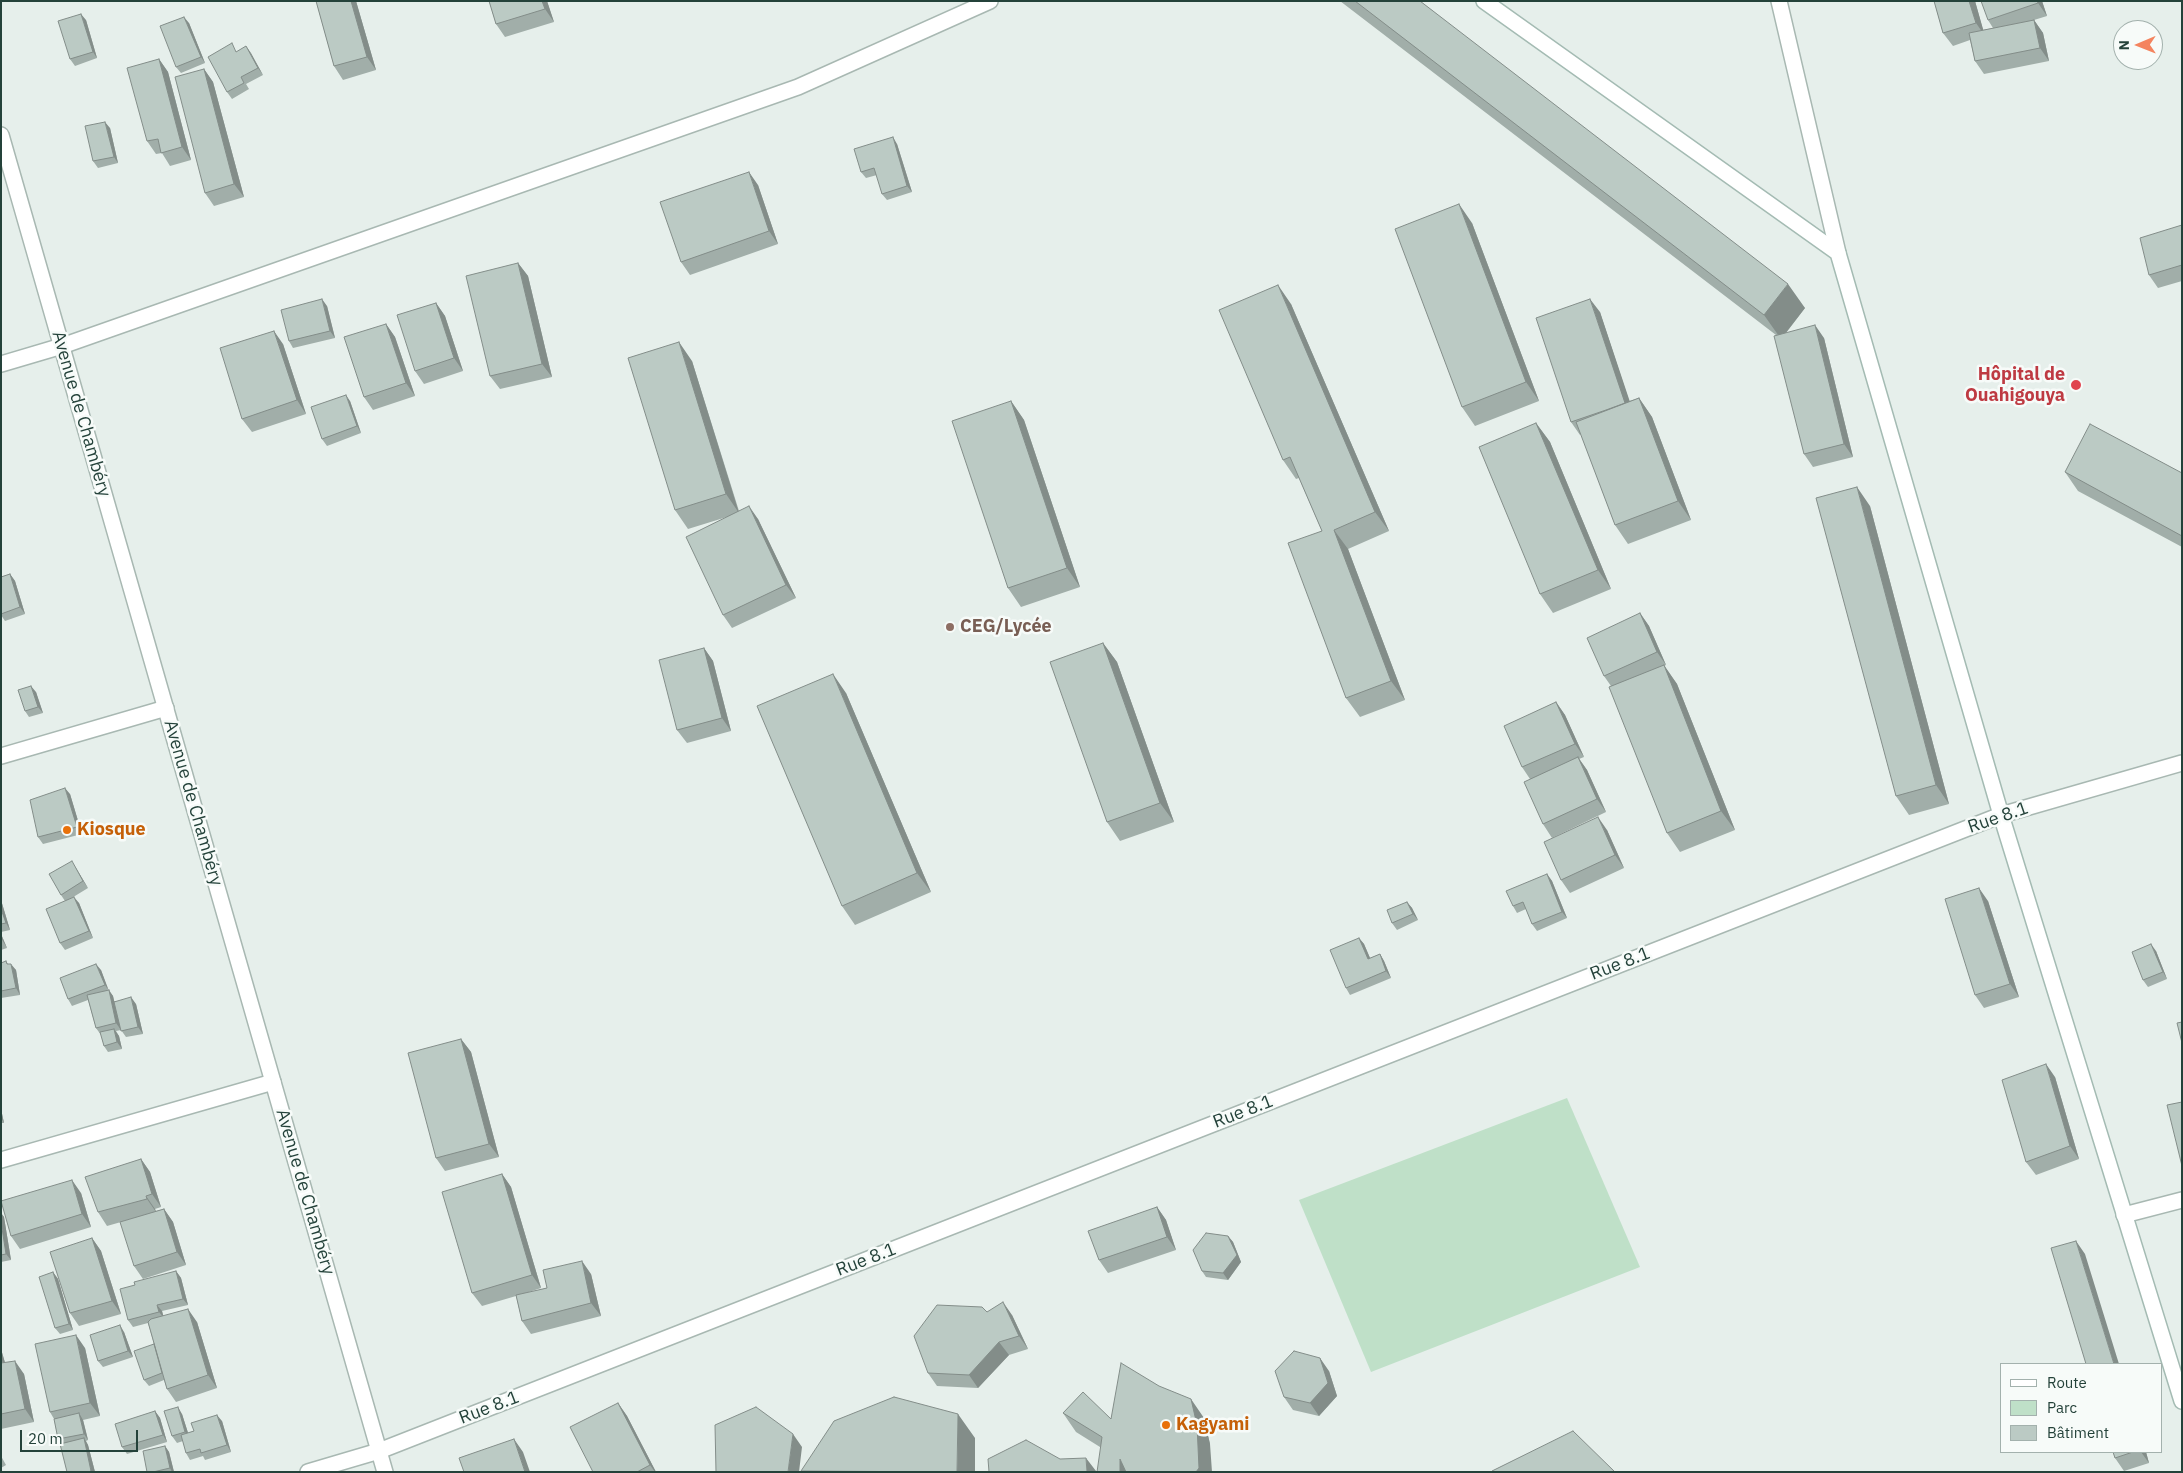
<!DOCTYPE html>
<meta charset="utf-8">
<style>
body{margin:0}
#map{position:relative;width:2183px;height:1473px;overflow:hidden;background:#e6efeb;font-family:"IBM Plex Sans",sans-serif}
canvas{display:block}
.frame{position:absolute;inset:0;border:2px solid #24423a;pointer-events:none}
.legend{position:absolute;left:2000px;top:1363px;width:162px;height:90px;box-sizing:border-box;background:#f7fbf9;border:1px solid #a3b1ad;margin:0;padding:6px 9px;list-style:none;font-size:15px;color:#24423a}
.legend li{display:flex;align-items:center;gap:10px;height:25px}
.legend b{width:25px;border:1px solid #a3b1ad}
.north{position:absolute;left:2113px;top:20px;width:50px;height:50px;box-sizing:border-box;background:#f7fbf9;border:1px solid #a3b1ad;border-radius:50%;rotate:269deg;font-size:14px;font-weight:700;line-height:20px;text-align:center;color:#24423a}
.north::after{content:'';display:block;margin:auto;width:18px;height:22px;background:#f4845f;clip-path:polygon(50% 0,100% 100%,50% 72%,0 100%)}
.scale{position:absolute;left:20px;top:1430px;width:118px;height:22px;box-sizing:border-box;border:2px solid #24423a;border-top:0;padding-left:6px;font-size:15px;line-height:18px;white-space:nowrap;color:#24423a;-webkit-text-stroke:4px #f7fbf9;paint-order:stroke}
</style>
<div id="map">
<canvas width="2183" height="1473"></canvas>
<div class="frame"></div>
<ul class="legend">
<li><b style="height:6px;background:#fff"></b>Route</li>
<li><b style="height:14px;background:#bfe0c8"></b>Parc</li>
<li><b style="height:14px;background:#bbcac4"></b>Bâtiment</li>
</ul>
<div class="north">N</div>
<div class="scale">20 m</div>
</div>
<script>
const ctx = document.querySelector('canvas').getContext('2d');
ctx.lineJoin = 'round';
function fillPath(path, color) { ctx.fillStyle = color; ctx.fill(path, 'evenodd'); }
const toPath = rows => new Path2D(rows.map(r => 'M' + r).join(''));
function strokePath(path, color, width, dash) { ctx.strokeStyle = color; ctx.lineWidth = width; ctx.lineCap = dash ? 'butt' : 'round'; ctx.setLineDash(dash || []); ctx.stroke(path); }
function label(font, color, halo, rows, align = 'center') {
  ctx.font = font + ' "IBM Plex Sans",sans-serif'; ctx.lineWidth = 5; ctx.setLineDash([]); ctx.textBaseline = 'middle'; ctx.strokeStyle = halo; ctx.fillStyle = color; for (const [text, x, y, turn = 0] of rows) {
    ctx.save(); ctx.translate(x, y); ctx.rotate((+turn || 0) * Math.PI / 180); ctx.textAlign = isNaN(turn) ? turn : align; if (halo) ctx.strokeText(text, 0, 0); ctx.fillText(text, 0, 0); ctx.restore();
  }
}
const green = toPath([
 [1567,1098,1640,1267,1371,1372,1299,1200]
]);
const minor = toPath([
 [1779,1,1838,253],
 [1,364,62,346,798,87,990,1],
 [1,756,166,708],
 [1,1160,273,1082],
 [2124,1215,2182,1200],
 [308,1472,379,1451,2001,815,2182,763]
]);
const tertiary = toPath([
 [1,135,385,1472]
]);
const secondary = toPath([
 [1484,1,1838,253,2001,815,2182,1401]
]);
const wall = toPath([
 [316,1,356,1,376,70,343,80,334,66],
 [489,1,547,1,554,22,505,37,496,24],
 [1340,1,1420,1,1805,308,1786,333,1824,338,1853,457,1813,467,1804,454,1776,335],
 [1934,1,1975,1,1983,30,1993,28,1988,20,2042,1,2047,16,2034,20,2043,33,2049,61,1984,74,1975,61,1970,40,1953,46,1943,33],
 [86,20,97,58,75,66,70,59],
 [189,23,205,63,181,73,176,67],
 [246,46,263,75,246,84,249,89,232,99,227,92,237,52],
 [159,59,168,72,191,160,170,166,162,153,156,154,147,141],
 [204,69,213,82,244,197,214,206,205,193],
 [110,128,118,163,98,168,93,161],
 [897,144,912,192,887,200,882,194,877,175,866,178,861,172],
 [758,185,778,244,690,275,681,262],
 [1472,223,1539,401,1475,426,1462,407],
 [2182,225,2182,281,2158,288,2149,275],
 [518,263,528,276,552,377,500,389,490,376],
 [436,303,445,316,463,371,424,384,415,371],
 [1291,304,1389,531,1348,549,1405,700,1360,717,1346,698,1322,531,1299,478,1296,479,1283,460],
 [327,306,335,338,293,348,289,341],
 [1600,312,1629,401,1639,398,1652,417,1691,520,1628,544,1615,525,1581,434,1580,435,1571,422],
 [386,324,395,337,415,396,373,410,364,397],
 [283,344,306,414,252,432,242,419],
 [692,361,739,511,758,519,796,598,732,628,723,615,730,516,688,529,675,510],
 [350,401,361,433,327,446,322,439],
 [1011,401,1024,420,1080,587,1021,607,1008,588],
 [1536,423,1550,442,1611,589,1553,613,1540,594],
 [2065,472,2182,473,2182,547,2078,491],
 [1870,506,1949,804,1909,815,1896,796],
 [10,574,15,581,25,614,5,621,1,615,1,577],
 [1640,613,1649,626,1666,665,1664,666,1677,684,1735,830,1680,852,1667,833,1611,686,1604,676],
 [1103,643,1117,662,1174,822,1120,841,1107,822],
 [704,648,713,661,731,731,687,743,677,730],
 [36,692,43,713,29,717,25,711],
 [846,693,931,892,855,925,842,906],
 [1556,702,1565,715,1584,757,1579,759,1587,770,1606,812,1552,838,1543,824,1530,779,1522,767],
 [70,794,82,834,43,844,38,837],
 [1607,830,1624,868,1570,893,1561,880],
 [76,868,88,888,70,899,79,903,93,938,65,950,60,943,65,901,61,895],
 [1547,874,1552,881,1567,918,1537,931,1532,924,1526,909,1517,913,1513,906],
 [1,900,10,930,1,932],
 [1988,901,2019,997,1984,1008,1975,995],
 [1407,902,1412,908,1418,920,1397,930,1392,923],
 [1,934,7,948,1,950],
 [1359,938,1364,944,1370,958,1380,954,1384,961,1391,978,1350,995,1346,988],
 [2156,951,2167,979,2148,987,2143,980],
 [6,961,8,964,16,970,20,995,1,998,1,963],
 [101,970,108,990,113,996,114,1001,136,1004,143,1034,126,1037,121,1030,116,1031,119,1036,122,1049,108,1052,104,1046,101,1035,96,1028,88,1000,72,1006,68,999],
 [461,1039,471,1052,499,1157,445,1171,436,1158],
 [2055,1077,2079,1159,2036,1175,2026,1162],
 [1,1109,4,1123,1,1123],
 [141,1159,150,1172,161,1207,155,1209,156,1211,164,1209,173,1222,186,1265,143,1279,134,1266,135,1218,107,1226,98,1212],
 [502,1174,511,1187,541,1288,526,1293,547,1288,591,1274,601,1316,531,1334,522,1321,516,1296,482,1306,472,1293],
 [81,1193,91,1227,20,1249,11,1236],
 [1157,1207,1166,1220,1176,1250,1108,1273,1099,1260],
 [1,1213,4,1217,11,1260,1,1262],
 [1228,1236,1233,1242,1241,1262,1228,1280,1206,1277,1202,1271],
 [92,1238,101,1251,121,1314,79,1326,70,1313],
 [176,1271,181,1278,188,1305,162,1311,163,1316,197,1322,217,1388,176,1402,167,1389,164,1380,149,1386,144,1380,154,1344,148,1323,133,1327,128,1320,135,1285],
 [53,1272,58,1279,73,1330,60,1334,55,1328],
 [987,1312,1012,1315,1028,1349,1009,1355,978,1388,937,1386,928,1373],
 [124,1332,133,1357,103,1367,98,1361],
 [85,1348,100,1416,83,1420,88,1440,86,1441,88,1445,95,1472,67,1472,62,1444,58,1439,54,1419,50,1412],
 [1,1349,5,1363,24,1374,34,1422,1,1429],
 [1329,1371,1337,1396,1319,1416,1293,1410,1284,1397],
 [618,1403,627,1416,656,1472,593,1472],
 [155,1411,160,1418,167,1442,127,1454,122,1447],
 [1063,1413,1111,1419,1204,1418,1210,1444,1100,1447,1076,1432],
 [182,1414,188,1433,222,1421,231,1452,205,1460,203,1456,190,1460,186,1453,183,1441,177,1443,172,1436],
 [165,1446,169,1452,174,1472,147,1472],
 [2113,1452,2146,1452,2149,1463,2124,1471,2115,1458],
 [1,1456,6,1465,1,1468]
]);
const shadedWall = toPath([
 [351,1,356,1,376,70,367,57],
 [542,1,547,1,554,22,545,9],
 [1969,1,1975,1,1985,36,1976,23],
 [2037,1,2042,1,2047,16,2038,3],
 [81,14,86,20,97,58,93,52],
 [184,17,189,23,205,63,201,57],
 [2034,20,2043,33,2049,61,2040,48],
 [246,46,251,53,263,75,258,68],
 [159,59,168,72,191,160,182,147],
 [204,69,213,82,244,197,234,184],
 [105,122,110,128,118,163,114,157],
 [893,137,897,144,912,192,907,186],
 [749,172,758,185,778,244,769,231],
 [1459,204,1472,223,1539,401,1526,382],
 [518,263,528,276,552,377,542,364],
 [1788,284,1805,308,1781,339,1764,315],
 [1278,285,1291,304,1389,531,1375,512],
 [322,299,327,306,335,338,330,331],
 [1590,299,1600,312,1635,417,1625,404],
 [436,303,445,316,463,371,454,358],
 [386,324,395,337,415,396,406,383],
 [1815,325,1824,338,1853,457,1844,444],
 [274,331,283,344,306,414,297,400],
 [679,342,692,361,739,513,726,494],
 [346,395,350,401,361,433,357,426],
 [1639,398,1652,417,1691,520,1678,501],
 [1011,401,1024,420,1080,587,1067,568],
 [1536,423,1550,442,1611,589,1598,570],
 [1857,487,1870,506,1949,804,1936,785],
 [749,506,758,519,796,598,786,585],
 [1334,530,1348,549,1405,700,1391,681],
 [10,574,15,581,25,614,20,607],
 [1640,613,1649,626,1666,665,1657,652],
 [1103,643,1117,662,1174,822,1160,803],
 [704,648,713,661,731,731,722,718],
 [1664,665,1677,684,1735,830,1721,811],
 [833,674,846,693,931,892,917,873],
 [31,686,36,692,43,713,38,707],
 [1556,702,1565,715,1584,757,1575,744],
 [1578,757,1587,770,1606,812,1597,799],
 [65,788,70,794,82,834,77,827],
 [1598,817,1607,830,1624,868,1615,855],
 [72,861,76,868,88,888,83,881],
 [1547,874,1552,881,1567,918,1562,912],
 [1979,888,1988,901,2019,997,2010,984],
 [74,897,79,903,93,938,89,931],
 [1,900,10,930,6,923,1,909],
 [1407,902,1412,908,1418,920,1413,914],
 [1,934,7,948,1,938],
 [1359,938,1364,944,1373,965,1368,959],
 [2151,944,2156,951,2167,979,2163,972],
 [1380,954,1384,961,1391,978,1386,971],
 [11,964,16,970,20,995,16,988],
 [96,964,101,970,109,991,109,990,113,996,121,1030,116,1023,109,991,105,985],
 [131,997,136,1004,143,1034,138,1027],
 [114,1029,119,1036,122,1049,117,1042],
 [461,1039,471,1052,499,1157,489,1144],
 [2046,1064,2055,1077,2079,1159,2070,1146],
 [1,1109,4,1123,1,1118],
 [141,1159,150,1172,161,1207,152,1194],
 [502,1174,511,1187,541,1288,532,1275],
 [72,1180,81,1193,91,1227,82,1214],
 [146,1196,155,1209,156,1212,147,1199],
 [1157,1207,1166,1220,1176,1250,1167,1237],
 [164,1209,173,1222,186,1265,177,1252],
 [1,1213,4,1217,11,1260,6,1254,1,1222],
 [1228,1236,1233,1242,1241,1262,1228,1280,1223,1273],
 [92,1238,101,1251,121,1314,112,1301],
 [2076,1241,2085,1254,2119,1364,2114,1364],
 [582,1261,591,1274,601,1316,591,1303],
 [176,1271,181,1278,188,1305,183,1299],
 [53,1272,58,1279,73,1330,69,1324],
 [1003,1302,1012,1315,1028,1349,1019,1336],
 [157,1305,162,1311,164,1318,159,1312],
 [188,1309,197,1322,217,1388,208,1375],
 [120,1325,124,1332,133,1357,128,1351],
 [76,1335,85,1348,100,1416,90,1403],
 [999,1342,1009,1355,978,1388,969,1375],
 [1,1349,6,1366,1,1360],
 [1320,1358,1329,1371,1337,1396,1319,1416,1310,1403],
 [15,1361,24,1374,34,1422,25,1409],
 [1191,1399,1204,1418,1210,1444,1212,1472,1196,1472],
 [618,1403,627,1416,656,1472,655,1472,650,1465],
 [178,1407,182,1414,190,1439,185,1432],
 [155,1411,160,1418,167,1442,163,1435],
 [79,1413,83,1420,88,1440,84,1434],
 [958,1414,975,1438,975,1472,957,1472],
 [217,1415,222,1421,231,1452,227,1445],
 [793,1434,802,1447,799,1472,788,1472],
 [84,1438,88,1445,95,1472,92,1472,91,1471],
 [514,1439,523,1452,530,1472,525,1472],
 [165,1446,169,1452,174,1472,172,1472,170,1468],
 [2141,1452,2146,1452,2149,1463],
 [1086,1458,1096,1471,1096,1472,1087,1472],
 [1120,1459,1128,1472,1120,1472]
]);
const building = toPath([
 [316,1,351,1,367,57,334,66,316,1],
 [489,1,542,1,545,9,496,24,489,1],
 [1355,1,1420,1,1788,284,1764,315,1355,1],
 [1934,1,1969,1,1976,23,1943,33,1934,1],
 [1981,1,2037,1,2038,3,1988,20,1981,1],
 [81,14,93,52,70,59,58,21,81,14],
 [184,17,201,57,176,67,160,26,184,17],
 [2034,20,2040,48,1975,61,1969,33,2034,20],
 [232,43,236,52,246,46,258,68,241,77,244,83,227,92,208,57,232,43],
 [159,59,182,147,161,153,158,139,147,141,127,68,159,59],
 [204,69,234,184,205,193,175,77,204,69],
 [105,122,114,157,93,161,85,126,105,122],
 [893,137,907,186,882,194,874,168,861,172,854,149,893,137],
 [749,172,769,231,681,262,660,202,749,172],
 [1459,204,1526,382,1462,407,1395,229,1459,204],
 [2182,225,2182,265,2149,275,2140,238,2182,225],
 [518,263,542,364,490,376,466,276,518,263],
 [1278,285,1375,512,1334,530,1391,681,1346,698,1288,543,1322,531,1290,457,1283,460,1219,310,1278,285],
 [322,299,330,331,289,341,281,310,322,299],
 [1590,299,1625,403,1606,410,1571,422,1536,318,1590,299],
 [436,303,454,358,415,371,397,315,436,303],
 [386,324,406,383,364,397,344,337,386,324],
 [1815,325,1844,444,1804,454,1774,336,1815,325],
 [274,331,297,400,242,419,220,348,274,331],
 [679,342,726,494,675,510,628,358,679,342],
 [346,395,357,426,322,439,311,407,346,395],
 [1639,398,1678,501,1615,525,1576,422,1639,398],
 [1011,401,1067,568,1008,588,952,421,1011,401],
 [1536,423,1598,570,1540,594,1479,447,1536,423],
 [2090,424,2182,473,2182,536,2065,472,2090,424],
 [1857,487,1936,785,1896,796,1816,498,1857,487],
 [749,506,786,585,723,615,686,537,749,506],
 [10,574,20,607,1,614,1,577,10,574],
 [1640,613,1657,652,1604,676,1587,638,1640,613],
 [1103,643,1160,803,1107,822,1050,662,1103,643],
 [704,648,722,718,677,730,659,660,704,648],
 [1664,665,1721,811,1667,833,1609,687,1664,665],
 [833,674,917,873,842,906,757,706,833,674],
 [31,686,38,707,25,711,18,690,31,686],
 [1556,702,1575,744,1522,767,1504,726,1556,702],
 [1578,757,1597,799,1543,824,1524,782,1578,757],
 [65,788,77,827,38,837,30,800,65,788],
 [1598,817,1615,855,1561,880,1544,842,1598,817],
 [72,861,83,881,61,895,49,874,72,861],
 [1547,874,1562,912,1532,924,1523,902,1513,906,1506,891,1547,874],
 [1979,888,2010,984,1975,995,1945,899,1979,888],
 [74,897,89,931,60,943,46,909,74,897],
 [1407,902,1413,914,1392,923,1387,910,1407,902],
 [1,909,6,923,1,924,1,909],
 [1359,938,1368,959,1380,954,1386,971,1346,988,1330,950,1359,938],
 [2151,944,2163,972,2143,980,2132,952,2151,944],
 [6,961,7,964,11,964,16,988,1,991,1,963,6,961],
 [96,964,105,985,68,999,60,978,96,964],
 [109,990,116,1023,96,1028,87,995,109,990],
 [131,997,138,1027,121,1031,114,1002,131,997],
 [2182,1022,2182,1043,2177,1023,2182,1022],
 [114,1029,117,1042,104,1046,100,1032,114,1029],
 [461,1039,489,1144,436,1158,408,1053,461,1039],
 [2046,1064,2070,1146,2026,1162,2002,1080,2046,1064],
 [2182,1102,2182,1166,2167,1105,2182,1102],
 [141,1159,152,1194,146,1196,147,1199,98,1212,85,1177,141,1159],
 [502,1174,532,1275,472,1293,442,1192,502,1174],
 [72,1180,82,1214,11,1236,1,1201,72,1180],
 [1157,1207,1167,1237,1099,1260,1088,1231,1157,1207],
 [164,1209,177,1252,134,1266,120,1222,164,1209],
 [1,1222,6,1254,1,1255,1,1222],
 [1206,1233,1228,1236,1237,1255,1223,1273,1202,1271,1193,1250,1206,1233],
 [92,1238,112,1301,70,1313,50,1252,92,1238],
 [2076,1241,2114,1364,2086,1364,2051,1248,2076,1241],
 [582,1261,591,1303,522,1321,516,1295,547,1288,543,1270,582,1261],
 [176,1271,183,1299,157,1305,159,1312,128,1320,120,1289,135,1285,134,1282,176,1271],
 [53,1272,69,1324,55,1328,39,1277,53,1272],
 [1003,1302,1019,1336,999,1342,969,1375,928,1373,914,1336,937,1305,982,1307,987,1312,1003,1302],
 [188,1309,208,1375,167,1389,148,1322,151,1319,188,1309],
 [120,1325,128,1351,98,1361,90,1335,120,1325],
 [76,1335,90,1403,50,1412,35,1344,76,1335],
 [154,1344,162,1373,144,1380,134,1351,154,1344],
 [1294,1351,1320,1358,1328,1383,1310,1403,1284,1397,1275,1371,1294,1351],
 [15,1361,25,1409,1,1414,1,1363,15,1361],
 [1121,1363,1159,1386,1191,1399,1197,1425,1199,1468,1196,1472,1126,1472,1120,1459,1120,1472,1097,1472,1102,1437,1063,1413,1083,1392,1111,1419,1121,1363],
 [894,1397,958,1414,957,1472,801,1471,834,1421,894,1397],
 [618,1403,650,1465,637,1472,593,1472,570,1427,618,1403],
 [178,1407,185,1432,172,1436,164,1411,178,1407],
 [756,1407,793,1434,788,1472,716,1472,715,1425,756,1407],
 [155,1411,163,1435,122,1447,115,1424,155,1411],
 [79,1413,84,1434,58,1439,54,1419,79,1413],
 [217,1415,227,1445,201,1453,200,1449,186,1453,181,1435,194,1431,191,1423,217,1415],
 [1573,1431,1615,1472,1492,1472,1492,1471,1573,1431],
 [84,1438,91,1471,88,1472,67,1472,60,1444,84,1438],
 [514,1439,525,1472,464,1472,459,1458,514,1439],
 [1026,1440,1060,1459,1086,1458,1087,1472,989,1472,988,1459,1026,1440],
 [165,1446,170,1468,153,1472,147,1472,143,1451,165,1446],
 [2113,1452,2133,1452,2115,1458,2113,1452]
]);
const markers = [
 [2076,385,6,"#e0444e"],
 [950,627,5,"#8d6e63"],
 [67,830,5,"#e8710a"],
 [1166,1425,5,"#e8710a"]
];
const healthNames = [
 ["Hôpital de",2065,375],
 ["Ouahigouya",2065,396]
];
const streetNames = [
 ["Avenue de Chambéry",81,414,74],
 ["Avenue de Chambéry",193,803,74],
 ["Rue 8.1",1998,818,-19],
 ["Rue 8.1",1620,964,-21],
 ["Rue 8.1",1243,1112,-21],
 ["Avenue de Chambéry",305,1192,74],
 ["Rue 8.1",866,1260,-21],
 ["Rue 8.1",489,1408,-21]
];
const educationNames = [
 ["CEG/Lycée",960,627]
];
const foodNames = [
 ["Kiosque",77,830],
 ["Kagyami",1176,1425]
];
fillPath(green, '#bfe0c8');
strokePath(minor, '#a8b8b2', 18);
strokePath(tertiary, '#a8b8b2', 18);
strokePath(secondary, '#a4bbb3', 18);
strokePath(minor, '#fff', 15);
strokePath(tertiary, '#fff', 15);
strokePath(secondary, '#fff', 15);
fillPath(wall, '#a1aea9');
fillPath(shadedWall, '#838d89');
fillPath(building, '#bbcac4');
strokePath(building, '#838d89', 1);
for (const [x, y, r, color] of markers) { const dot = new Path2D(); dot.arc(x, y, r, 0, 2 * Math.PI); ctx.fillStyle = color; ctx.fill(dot); strokePath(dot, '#f7fbf9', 2); }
label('bold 18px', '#be3a42', '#f7fbf9', healthNames, 'right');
label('18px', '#24423a', '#f7fbf9', streetNames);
label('bold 18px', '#785e54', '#f7fbf9', educationNames, 'left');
label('bold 18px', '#c56008', '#f7fbf9', foodNames, 'left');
</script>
